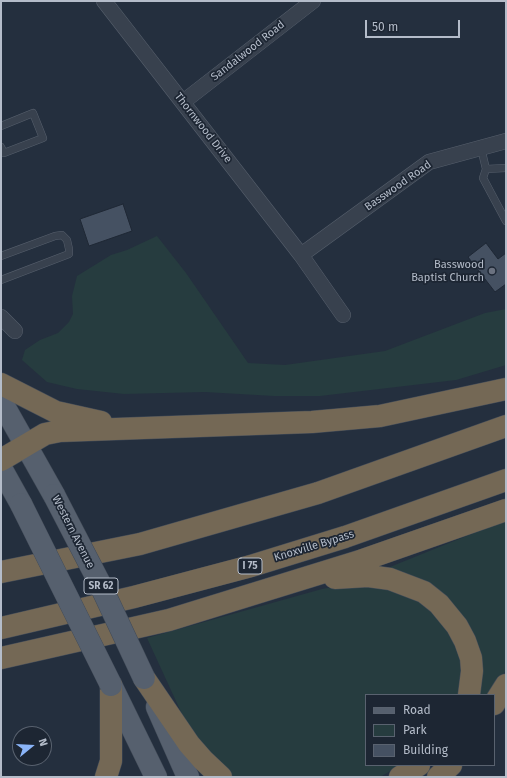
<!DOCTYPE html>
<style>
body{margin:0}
#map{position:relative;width:507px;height:778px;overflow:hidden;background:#242f3e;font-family:"Fira Sans",sans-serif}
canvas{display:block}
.frame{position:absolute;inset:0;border:2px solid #b4bcc9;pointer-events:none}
.legend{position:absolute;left:365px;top:694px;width:130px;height:72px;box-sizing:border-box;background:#1d2633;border:1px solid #59626f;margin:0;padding:5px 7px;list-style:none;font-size:12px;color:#b4bcc9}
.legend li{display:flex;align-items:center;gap:8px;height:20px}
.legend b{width:20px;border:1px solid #59626f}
.north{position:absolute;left:12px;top:726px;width:40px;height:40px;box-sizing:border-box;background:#1d2633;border:1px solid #59626f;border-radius:50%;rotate:72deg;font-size:11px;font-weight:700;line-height:16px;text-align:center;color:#b4bcc9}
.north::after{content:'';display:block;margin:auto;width:14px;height:18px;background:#8ab4f8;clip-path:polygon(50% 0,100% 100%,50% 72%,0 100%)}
.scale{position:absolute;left:365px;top:20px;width:95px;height:18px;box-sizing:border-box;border:2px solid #b4bcc9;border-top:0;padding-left:5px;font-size:12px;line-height:14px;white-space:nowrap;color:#b4bcc9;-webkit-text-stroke:3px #1d2633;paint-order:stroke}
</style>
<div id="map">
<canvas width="507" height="778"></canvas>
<div class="frame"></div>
<ul class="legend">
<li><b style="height:5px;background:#56606e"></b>Road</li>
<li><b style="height:11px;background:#263c3f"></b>Park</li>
<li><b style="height:11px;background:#455162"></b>Building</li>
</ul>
<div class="north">N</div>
<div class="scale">50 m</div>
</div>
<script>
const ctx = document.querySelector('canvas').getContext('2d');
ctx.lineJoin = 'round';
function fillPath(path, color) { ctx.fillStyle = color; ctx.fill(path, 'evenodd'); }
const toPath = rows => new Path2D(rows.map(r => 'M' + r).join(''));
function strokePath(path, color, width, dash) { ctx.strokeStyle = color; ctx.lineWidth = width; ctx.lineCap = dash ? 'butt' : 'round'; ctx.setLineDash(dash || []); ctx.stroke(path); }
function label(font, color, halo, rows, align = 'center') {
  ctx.font = font + ' "Fira Sans",sans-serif'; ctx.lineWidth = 3.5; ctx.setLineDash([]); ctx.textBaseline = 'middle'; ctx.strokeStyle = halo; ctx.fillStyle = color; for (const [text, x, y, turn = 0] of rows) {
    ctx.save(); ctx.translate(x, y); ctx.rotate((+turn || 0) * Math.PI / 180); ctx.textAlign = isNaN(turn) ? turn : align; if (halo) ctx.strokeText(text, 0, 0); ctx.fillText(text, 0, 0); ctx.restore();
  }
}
const green = toPath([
 [157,236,186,273,248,363,285,365,385,351,485,313,506,309,506,365,456,380,320,396,274,396,205,392,124,394,77,389,47,382,22,360,25,350,40,340,58,333,69,322,73,314,72,296,77,276,111,255,127,250],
 [506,520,506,670,490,695,476,695,476,646,385,569],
 [343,585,378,586,415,599,436,616,454,640,462,665,459,695,366,695,366,765,401,765,380,777,234,777,224,771,187,725,147,638,322,589]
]);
const building = toPath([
 [123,204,132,231,89,246,80,219,123,204],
 [486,243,498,259,506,253,506,284,495,292,468,257,486,243]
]);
const service = toPath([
 [1,126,33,113,43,138,4,153,1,147],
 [481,148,486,169,483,178,506,221],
 [486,169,506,168],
 [1,256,55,236,62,235,67,240,69,249,69,254,1,280]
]);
const minor = toPath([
 [104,1,301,255,343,315],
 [183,102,313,1],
 [301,255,429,162,506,141],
 [1,317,15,331]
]);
const primary = toPath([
 [1,401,54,495],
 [1,468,21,504],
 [111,685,156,777],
 [157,707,188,777]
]);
const motorway = toPath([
 [1,384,56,412,101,422],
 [1,460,45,434,60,431,312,422,380,416,506,389],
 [1,572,140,544,318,493,506,426],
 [335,578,368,576,390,579,424,592,439,604,457,626,465,641,471,658,472,671,469,695],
 [1,628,134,597,251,566,345,537,506,480],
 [1,658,169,620,360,561,506,510],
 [144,678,189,744,203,760,221,777],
 [494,704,506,685],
 [106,777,111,761,111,685],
 [400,777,419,765],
 [438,777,451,765]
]);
const primaryBridge = toPath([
 [54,495,98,580,144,678],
 [21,504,111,685]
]);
const markers = [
 [492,271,4,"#6b7280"]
];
const shields = [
 [250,566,24],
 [101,586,34]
];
const shieldNames = [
 ["I 75",250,566],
 ["SR 62",101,586]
];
const streetNames = [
 ["Sandalwood Road",248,51,-38],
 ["Thornwood Drive",203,128,52],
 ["Basswood Road",398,186,-35],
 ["Western Avenue",73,532,63],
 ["Knoxville Bypass",314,546,-17]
];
const poiNames = [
 ["Basswood",484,265],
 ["Baptist Church",484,278]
];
fillPath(green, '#263c3f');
fillPath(building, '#455162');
strokePath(building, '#1f2835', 1);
strokePath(service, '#565f6c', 8);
strokePath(minor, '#565f6c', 16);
strokePath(primary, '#414a57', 23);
strokePath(motorway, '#434c59', 23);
strokePath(service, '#38414e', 7);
strokePath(minor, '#38414e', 15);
strokePath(primary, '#56606e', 22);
strokePath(motorway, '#746855', 22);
strokePath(primaryBridge, '#414a57', 23, []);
strokePath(primaryBridge, '#56606e', 22);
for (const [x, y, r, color] of markers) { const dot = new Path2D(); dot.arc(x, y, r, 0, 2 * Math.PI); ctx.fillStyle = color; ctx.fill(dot); strokePath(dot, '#1d2633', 1.5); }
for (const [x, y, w] of shields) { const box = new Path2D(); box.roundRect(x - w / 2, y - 8, w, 16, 3); ctx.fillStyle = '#1d2633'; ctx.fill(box); strokePath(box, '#b4bcc9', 1); }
label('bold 10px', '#b4bcc9', null, shieldNames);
label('11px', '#b4bcc9', '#1d2633', streetNames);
label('11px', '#b4bcc9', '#1d2633', poiNames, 'right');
</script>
